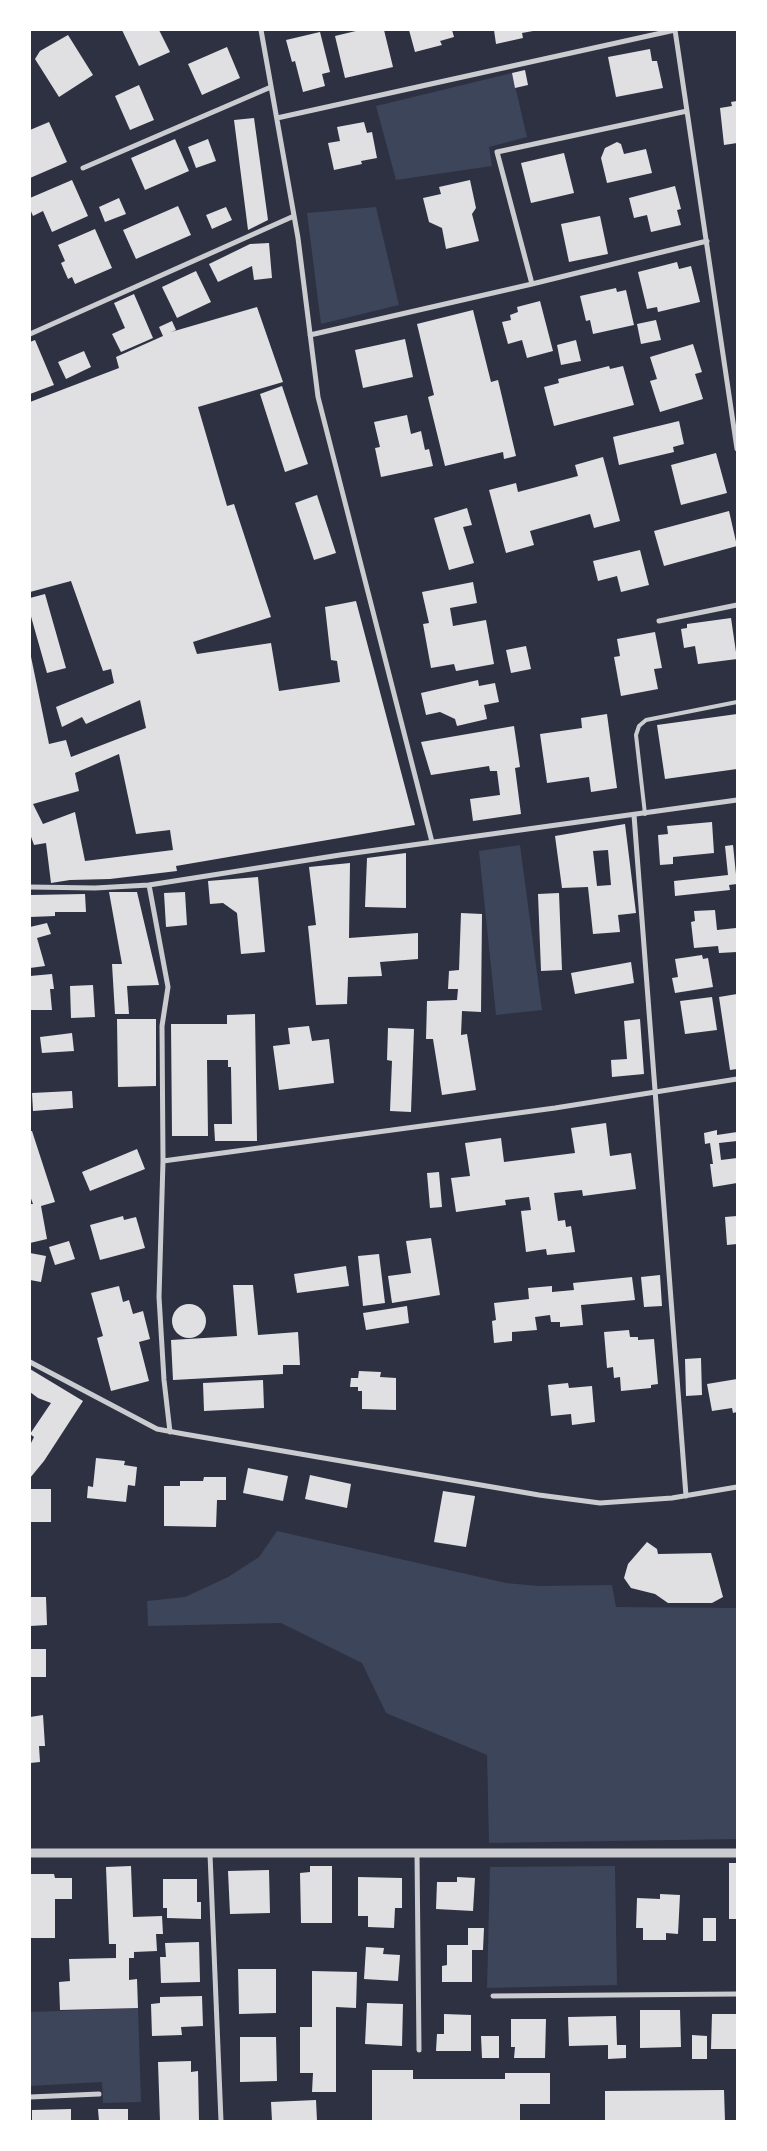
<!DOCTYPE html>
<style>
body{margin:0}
#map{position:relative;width:767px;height:2151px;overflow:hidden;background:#2d3142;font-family:"Golos Text",sans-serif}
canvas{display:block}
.frame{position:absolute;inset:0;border:31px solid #fff;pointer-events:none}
</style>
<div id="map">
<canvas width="767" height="2151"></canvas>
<div class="frame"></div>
</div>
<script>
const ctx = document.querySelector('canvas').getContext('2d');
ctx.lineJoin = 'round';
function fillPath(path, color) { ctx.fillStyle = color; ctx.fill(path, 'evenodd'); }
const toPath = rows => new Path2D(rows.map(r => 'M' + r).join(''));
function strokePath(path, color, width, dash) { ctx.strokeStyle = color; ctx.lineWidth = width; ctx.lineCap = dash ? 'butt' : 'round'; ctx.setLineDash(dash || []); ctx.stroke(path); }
const green = toPath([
 [512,73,527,137,489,147,492,166,396,180,376,106],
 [376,207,399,305,321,324,307,213],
 [520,845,542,1010,496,1015,479,851],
 [277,1531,506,1583,538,1586,612,1585,616,1607,737,1608,737,1839,489,1843,487,1755,386,1713,362,1663,281,1623,148,1626,147,1601,185,1597,228,1577,259,1557],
 [615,1866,617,1985,487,1988,490,1867],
 [138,2008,141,2102,103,2103,102,2082,30,2086,30,2012]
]);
const building = toPath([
 [122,30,159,30,170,52,139,66],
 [360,30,384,30,393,67,345,78,335,36],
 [409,30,452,30,454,37,440,41,442,45,415,52],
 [494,30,533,30,533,31,522,33,523,38,496,44],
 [320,32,330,72,322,74,325,86,303,92,295,61,292,62,286,40],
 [68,35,93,75,59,97,35,59,40,51],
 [227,47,240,78,202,95,188,64],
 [650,49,652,61,657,61,663,88,616,97,608,57],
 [525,70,528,85,515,88,512,73],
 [139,85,154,120,130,130,115,96],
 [737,101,737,143,724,145,720,108,732,106,731,102],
 [254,118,268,220,248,230,234,120],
 [49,122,67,162,30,178,30,130],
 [364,122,367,133,372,132,377,158,361,161,362,164,334,170,328,143,340,141,337,127],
 [175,139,189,171,145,190,131,158],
 [208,139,216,161,196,168,188,147],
 [617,142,621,144,624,154,646,149,652,173,607,183,601,158,605,148],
 [564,153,574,193,531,203,521,163],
 [72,180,88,216,52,232,43,211,33,216,30,209,30,198],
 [470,180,476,208,472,214,479,241,446,249,442,228,429,222,423,198,441,194,439,187],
 [675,186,681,209,677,210,681,225,651,232,647,215,634,218,629,198],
 [119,198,126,214,105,222,99,207],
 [178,206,191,235,136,259,123,230],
 [226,207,232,220,212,229,206,215],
 [600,216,608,254,569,262,561,224],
 [95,229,112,268,75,284,72,277,68,279,61,263,65,261,58,245],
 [269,243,272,278,254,280,252,266,218,282,209,264,250,244],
 [677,262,679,269,691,266,700,302,658,312,657,307,647,309,638,272],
 [196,271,211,302,177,318,162,287],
 [616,288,617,292,626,290,634,325,593,334,590,320,586,321,580,296],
 [134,294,153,338,121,352,112,334,125,328,114,303],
 [540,301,553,351,527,358,522,340,508,344,502,322,511,320,510,315,518,312,517,307],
 [257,307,283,382,198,407,227,506,234,504,271,617,193,642,197,654,271,643,279,691,340,682,337,661,331,660,325,607,356,601,415,825,176,866,177,871,110,879,70,880,51,883,46,843,34,845,30,834,30,652,49,744,66,740,71,757,146,728,140,700,86,724,82,717,62,727,56,707,114,683,111,669,103,671,71,581,30,592,30,402,119,368,116,357,163,336,159,327,172,321,176,330,171,332],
 [119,754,136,834,170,830,173,850,85,861,75,812,43,824,33,804,79,791,75,773],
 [473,310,491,382,498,380,516,456,504,459,503,452,445,466,428,397,434,395,417,324],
 [656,320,661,340,641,344,637,324],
 [405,339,413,377,363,388,355,350],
 [35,340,54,385,30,394,30,342],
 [576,340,581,361,561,365,557,345],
 [693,344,702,372,695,374,703,399,660,412,650,381,657,379,650,357],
 [84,351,91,367,66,379,58,362],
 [609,366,610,369,623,366,634,405,554,426,544,387,559,383,558,379],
 [282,386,308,464,285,472,260,394],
 [407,415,411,434,421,431,425,450,429,449,433,466,381,477,375,448,380,447,374,422],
 [679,421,684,444,673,447,674,452,619,465,613,437],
 [716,453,727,493,681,505,671,465],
 [603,457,620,521,594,528,590,514,530,531,534,545,506,553,489,490,516,483,518,492,578,476,575,465],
 [317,495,336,553,314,560,295,503],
 [467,508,472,525,463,527,474,563,449,570,434,518],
 [729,511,737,546,664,566,654,531],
 [640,550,649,585,621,592,617,576,598,581,593,561],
 [473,582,477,603,450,608,453,626,486,620,494,664,456,671,454,664,431,668,423,624,429,623,422,592],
 [45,594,66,668,47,673,30,613,30,598],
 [731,618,737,659,698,664,695,646,684,648,681,629,687,628,687,624],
 [655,632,662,668,654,669,658,689,621,696,614,657,620,656,617,639],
 [526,646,531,669,511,673,506,650],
 [478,680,479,686,495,683,499,702,484,705,487,719,457,726,455,719,440,712,426,715,421,693],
 [607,714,617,788,591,792,589,777,547,783,540,734,582,728,581,718],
 [737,714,737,769,665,779,657,725],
 [514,726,520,767,515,768,521,814,473,821,470,799,500,795,497,771,490,771,489,766,431,775,421,742],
 [712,822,714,853,673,857,673,864,660,865,658,835,668,834,667,826],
 [625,824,636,913,618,915,620,932,593,934,588,887,562,888,555,836],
 [608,850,611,885,597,886,593,851],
 [733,845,737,884,729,885,730,890,675,896,674,881,728,875,725,846],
 [406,853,406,908,365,907,367,858],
 [350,863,349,938,418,933,418,959,380,962,382,976,348,977,347,1004,316,1005,308,926,316,925,309,867],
 [258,877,265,952,241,954,237,913,223,903,210,904,208,881],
 [109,892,137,892,159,985,127,986,129,1014,115,1014,112,964,122,964],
 [185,892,187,925,166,927,164,893],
 [559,893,562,970,541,971,538,894],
 [85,894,86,912,55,912,55,916,30,917,30,895],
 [715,910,717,930,736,928,737,952,719,953,718,946,694,948,691,922,695,921,694,911],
 [461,913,482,914,481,1012,462,1011,461,1035,467,1034,476,1090,442,1095,433,1039,426,1039,427,1001,457,1000,458,989,448,989,449,971,459,970],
 [47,923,51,934,37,938,45,966,30,968,30,927],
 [702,955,703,959,708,958,713,987,675,993,672,978,678,977,675,959],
 [631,962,634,983,575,994,571,973],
 [52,974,54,989,50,989,52,1010,30,1010,30,976],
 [93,985,95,1017,71,1018,70,986],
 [737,994,737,1069,730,1070,719,997],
 [712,997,717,1030,685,1034,680,1001],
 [255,1014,257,1141,215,1141,214,1124,232,1124,231,1067,228,1067,228,1060,207,1060,208,1136,172,1136,171,1024,227,1024,227,1015],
 [117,1019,156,1019,156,1086,118,1087],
 [640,1019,644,1074,612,1077,611,1060,627,1059,624,1021],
 [309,1026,312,1041,329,1039,334,1083,279,1090,273,1046,290,1044,288,1028],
 [388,1028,414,1029,411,1112,390,1111,392,1061,387,1060],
 [72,1033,74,1051,42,1053,40,1037],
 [72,1091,73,1108,33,1111,32,1093],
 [606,1123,610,1156,631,1153,636,1189,583,1196,582,1190,554,1193,558,1221,565,1220,566,1227,571,1226,575,1252,547,1255,546,1249,526,1252,521,1211,531,1210,529,1197,505,1200,506,1205,456,1212,451,1178,470,1176,465,1143,501,1138,504,1162,575,1153,571,1128],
 [717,1130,717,1135,737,1132,737,1141,719,1143,721,1160,737,1158,737,1183,713,1187,710,1164,713,1164,710,1143,705,1144,704,1133],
 [30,1131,32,1131,55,1202,41,1206,47,1239,30,1243,30,1204,33,1204,30,1196],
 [137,1149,145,1169,90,1191,82,1172],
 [439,1172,442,1207,430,1208,427,1173],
 [123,1216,124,1220,136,1217,145,1248,100,1260,90,1225],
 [737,1216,737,1244,727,1245,725,1217],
 [431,1238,440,1295,392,1303,388,1276,411,1273,406,1241],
 [69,1241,75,1259,55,1265,49,1247],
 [30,1253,46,1256,41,1282,30,1280],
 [379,1254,385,1303,363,1306,358,1256],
 [346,1266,349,1286,297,1293,294,1274],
 [660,1275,662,1306,644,1307,641,1277],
 [632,1277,635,1300,581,1305,583,1325,560,1327,560,1322,551,1322,550,1315,535,1317,537,1330,512,1332,512,1341,494,1343,492,1321,496,1320,494,1303,529,1299,528,1288,552,1286,552,1292,574,1290,573,1283],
 [233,1285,253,1285,258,1335,298,1332,300,1365,283,1365,283,1374,173,1380,171,1340,237,1336],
 [119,1286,123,1302,129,1300,133,1314,143,1311,150,1339,139,1342,149,1381,111,1391,97,1338,103,1336,91,1293],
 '172 1321a17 17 0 1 1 34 0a17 17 0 1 1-34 0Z',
 [407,1306,409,1323,366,1330,363,1313],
 [629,1330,630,1337,638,1337,638,1340,654,1339,658,1384,651,1385,651,1388,621,1391,620,1377,614,1378,613,1367,607,1368,604,1332],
 [701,1358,702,1395,686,1396,685,1359],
 [30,1369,83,1401,44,1461,30,1478,30,1445,34,1437,30,1434,51,1403,38,1398,30,1392],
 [359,1371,381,1372,380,1377,396,1378,396,1410,362,1409,362,1391,358,1391,358,1387,350,1387,351,1378,358,1378],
 [737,1379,737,1412,733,1413,732,1408,712,1411,707,1384],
 [263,1380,264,1408,204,1411,203,1383],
 [568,1383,569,1388,592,1386,595,1422,572,1425,571,1414,551,1416,548,1385],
 [96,1458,125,1461,124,1465,137,1467,135,1486,128,1485,126,1502,87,1498,88,1486,93,1487],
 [248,1468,288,1476,283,1501,243,1493],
 [310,1475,351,1484,347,1508,305,1499],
 [204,1477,226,1477,226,1500,217,1500,216,1527,164,1526,164,1486,180,1486,180,1481,203,1481],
 [30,1489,51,1489,51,1522,30,1522],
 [443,1491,475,1496,466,1547,434,1542],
 [647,1542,657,1549,658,1554,711,1553,723,1597,712,1603,668,1603,655,1594,631,1588,624,1578,628,1564],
 [30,1597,46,1597,47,1625,30,1626],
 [30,1649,46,1649,46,1677,30,1677],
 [43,1715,45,1746,39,1746,40,1762,30,1763,30,1717],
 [729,1863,737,1863,737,1919,729,1919],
 [131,1866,133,1917,162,1916,163,1934,156,1934,157,1951,134,1952,134,1958,129,1958,129,1980,137,1979,138,2008,60,2010,59,1982,70,1981,69,1959,116,1958,116,1944,109,1944,106,1867],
 [310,1866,332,1866,332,1923,301,1923,300,1873,310,1872],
 [269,1870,270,1913,230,1914,228,1871],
 [30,1874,54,1874,55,1878,72,1878,72,1899,55,1899,55,1938,30,1938],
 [358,1877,402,1878,402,1908,395,1908,394,1928,368,1927,368,1916,358,1916],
 [457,1877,475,1878,473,1911,436,1909,437,1882,457,1882],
 [163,1879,197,1879,197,1902,201,1902,201,1919,167,1918,167,1908,163,1908],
 [660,1894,680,1895,678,1934,666,1933,666,1940,643,1940,643,1928,636,1928,637,1898,660,1899],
 [703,1918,716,1918,716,1941,703,1941],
 [468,1928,484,1928,483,1950,472,1950,472,1982,442,1982,442,1966,447,1965,447,1945,468,1945],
 [199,1942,200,1982,161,1983,160,1957,166,1957,165,1943],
 [366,1947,384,1948,383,1954,400,1955,398,1981,364,1979],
 [238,1969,276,1969,276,2013,239,2014],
 [312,1971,357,1972,356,2008,336,2007,336,2092,312,2092,313,2073,300,2073,300,2027,312,2027],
 [202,1996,203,2026,181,2027,182,2035,152,2036,151,2004,160,2003,160,1997],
 [367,2003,403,2004,402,2046,365,2044],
 [640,2010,680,2010,681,2047,640,2048],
 [444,2014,471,2015,471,2051,436,2051,437,2034,444,2034],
 [712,2014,737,2014,737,2049,711,2049],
 [616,2016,617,2045,626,2045,626,2058,608,2059,608,2045,569,2046,568,2017],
 [511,2019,546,2019,545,2058,514,2058,515,2047,511,2047],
 [692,2035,707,2036,707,2059,692,2059],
 [481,2036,499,2036,499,2058,482,2058],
 [240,2037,276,2037,277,2081,240,2082],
 [191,2061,191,2072,198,2071,199,2121,160,2121,158,2062],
 [372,2070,413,2070,413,2079,505,2079,505,2073,550,2073,550,2104,520,2104,520,2121,372,2121],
 [724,2090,725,2121,605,2121,605,2091],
 [316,2100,317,2121,272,2121,271,2102],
 [71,2109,71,2121,32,2121,32,2110],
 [98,2109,128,2109,128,2121,99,2121]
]);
const service = toPath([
 [645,814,636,735,639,726,646,720,737,702]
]);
const minor = toPath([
 [261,30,298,238,318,397,432,842],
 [675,30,737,449],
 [277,118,675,30],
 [83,168,271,87],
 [532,284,497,152,687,111],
 [30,334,294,216],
 [310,335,532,284,707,241],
 [659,621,737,605],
 [634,815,686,1496],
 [149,885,168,987,162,1026,163,1161,159,1297,164,1380,170,1432],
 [30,887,95,888,149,885,340,855,737,800],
 [163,1161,555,1108,737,1079],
 [30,1362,157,1429,184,1434,539,1495,600,1503,672,1498,737,1487],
 [417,1853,419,2050],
 [210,1854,221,2121],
 [493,1996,737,1994],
 [30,2097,99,2094]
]);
const tertiary = toPath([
 [30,1853,737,1853]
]);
fillPath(green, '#3c4559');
fillPath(building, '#e0e0e3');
strokePath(service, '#caccd0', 4);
strokePath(minor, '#caccd0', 5);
strokePath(tertiary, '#caccd0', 9);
</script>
